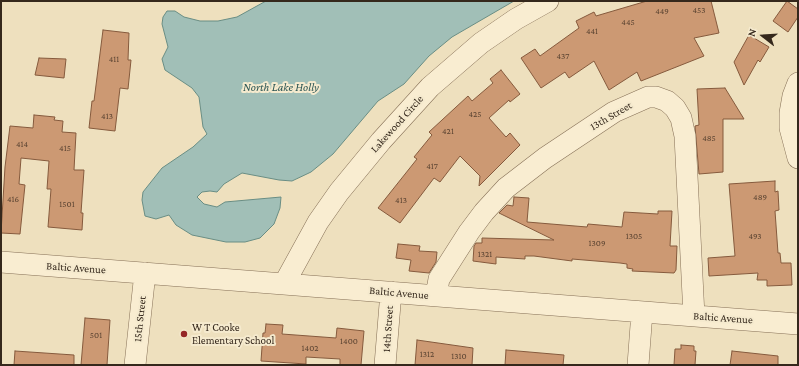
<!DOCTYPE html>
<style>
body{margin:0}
#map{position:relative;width:799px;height:366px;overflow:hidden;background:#eee0be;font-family:"Crimson Pro",serif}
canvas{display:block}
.frame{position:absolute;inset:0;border:2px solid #35281c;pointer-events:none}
.north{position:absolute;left:743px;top:16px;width:40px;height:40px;-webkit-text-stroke:3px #f5eace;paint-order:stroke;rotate:287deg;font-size:11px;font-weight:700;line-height:16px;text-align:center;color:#35281c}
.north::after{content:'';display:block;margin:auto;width:14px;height:18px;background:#35281c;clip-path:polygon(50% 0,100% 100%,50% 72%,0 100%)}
</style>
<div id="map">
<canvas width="799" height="366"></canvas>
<div class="frame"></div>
<div class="north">N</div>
</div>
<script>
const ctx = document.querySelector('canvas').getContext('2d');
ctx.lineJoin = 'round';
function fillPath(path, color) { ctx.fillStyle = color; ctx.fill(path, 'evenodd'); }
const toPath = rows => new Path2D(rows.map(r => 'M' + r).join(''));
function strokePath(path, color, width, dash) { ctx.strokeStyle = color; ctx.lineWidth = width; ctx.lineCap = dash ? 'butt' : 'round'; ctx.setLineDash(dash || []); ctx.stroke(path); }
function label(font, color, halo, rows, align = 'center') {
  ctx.font = font + ' "Crimson Pro",serif'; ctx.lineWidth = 4; ctx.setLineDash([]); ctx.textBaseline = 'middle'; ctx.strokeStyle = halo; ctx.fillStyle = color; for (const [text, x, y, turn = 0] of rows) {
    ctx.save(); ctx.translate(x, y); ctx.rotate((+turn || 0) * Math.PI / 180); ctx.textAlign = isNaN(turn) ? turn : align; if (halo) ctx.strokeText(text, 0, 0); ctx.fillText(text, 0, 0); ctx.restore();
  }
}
const water = toPath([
 [266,1,514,1,452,37,429,56,404,84,378,101,333,154,311,172,292,181,279,180,242,173,224,184,217,192,210,191,202,192,197,197,204,204,217,207,225,202,281,197,280,208,274,224,260,238,245,242,226,242,192,235,176,225,169,215,156,219,145,216,142,200,143,192,162,168,193,147,207,134,203,127,199,97,192,88,165,70,162,59,168,47,162,24,163,17,167,11,175,11,184,17,200,21,218,21,237,17,266,1]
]);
const building = toPath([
 [647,1,711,1,719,33,694,38,704,56,641,81,637,72,609,90,594,61,569,78,565,72,541,88,521,58,535,49,540,56,579,28,576,21,594,12,596,16,647,1],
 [787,1,798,9,798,17,788,32,773,21,787,1],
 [103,30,129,33,128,60,131,60,128,89,120,88,115,131,89,128,92,101,94,101,103,30],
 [749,35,769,47,760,62,758,60,744,85,734,62,749,35],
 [39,58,66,59,64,78,35,75,39,58],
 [501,70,520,94,510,102,509,100,489,118,506,137,510,133,520,145,479,186,480,176,460,156,440,182,434,178,400,223,378,208,417,159,414,157,432,135,429,132,468,96,472,101,493,83,490,79,501,70],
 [725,88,744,119,723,119,723,172,699,174,695,126,699,125,697,89,725,88],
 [34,115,55,117,54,120,63,121,62,132,76,133,74,170,84,170,81,213,83,213,82,230,48,227,51,189,47,189,49,161,21,158,19,184,25,185,20,234,1,233,5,167,10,126,33,128,34,115],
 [775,181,775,192,778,191,779,210,775,211,778,253,780,253,781,263,791,263,792,285,767,286,767,280,757,280,758,273,709,276,708,258,735,256,729,184,775,181],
 [514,197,529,198,527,222,587,227,588,224,622,227,624,212,658,214,658,211,672,211,670,246,677,246,676,270,674,273,632,271,633,269,627,268,627,264,620,263,572,259,572,261,534,256,525,256,525,259,496,257,496,264,473,261,474,246,476,243,482,243,482,238,554,240,499,213,507,205,513,206,514,197],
 [398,244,420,246,419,251,437,252,436,262,429,273,409,271,411,260,396,258,398,244],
 [85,318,110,320,107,365,81,365,85,318],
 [266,324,283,325,282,334,336,338,337,328,364,331,361,365,340,365,340,359,306,357,306,364,261,361,263,333,265,333,266,324],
 [417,340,473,348,472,365,415,365,417,340],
 [681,345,694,346,694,351,696,351,695,365,674,365,675,349,681,349,681,345],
 [506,350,564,355,563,365,505,365,506,350],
 [15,351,74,355,74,365,14,365,15,351],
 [732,351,778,356,778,365,730,365,732,351]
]);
const minor = toPath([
 [798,83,793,96,790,113,790,128,798,158],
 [1,262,798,324],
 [284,284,318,222,339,192,381,141,430,87,481,43,516,19,548,1],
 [436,296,439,279,469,232,484,212,506,188,545,158,614,112,648,97,656,97,667,101,675,108,681,118,685,136,694,316],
 [135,365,145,273],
 [385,365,391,292],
 [638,365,642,312]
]);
const markers = [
 [184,334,4,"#952727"]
];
const numberNames = [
 ["453",699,10],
 ["449",662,11],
 ["445",628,22],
 ["441",592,31],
 ["437",563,56],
 ["411",114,59],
 ["425",475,114],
 ["413",107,116],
 ["421",448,131],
 ["485",709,138],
 ["414",22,144],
 ["415",65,148],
 ["417",432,166],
 ["489",760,197],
 ["416",13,199],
 ["413",401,200],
 ["1501",67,204],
 ["1305",634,236],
 ["493",755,236],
 ["1309",597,243],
 ["1321",485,254],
 ["501",96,335],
 ["1400",349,341],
 ["1402",310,348],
 ["1312",427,354],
 ["1310",459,356]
];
const streetNames = [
 ["13th Street",611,116,-30],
 ["Lakewood Circle",397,124,-48],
 ["Baltic Avenue",76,268,4],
 ["Baltic Avenue",399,293,5],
 ["Baltic Avenue",723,318,4],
 ["15th Street",140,319,-84],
 ["14th Street",388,329,-86]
];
const poiNames = [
 ["W T Cooke",192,328],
 ["Elementary School",192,341]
];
const waterNames = [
 ["North Lake Holly",281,87]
];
fillPath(water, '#a1bfb7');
strokePath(water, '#698d84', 1);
fillPath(building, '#cc9973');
strokePath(building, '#855a3d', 1);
strokePath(minor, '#867057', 22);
strokePath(minor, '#f9edd1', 21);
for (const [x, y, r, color] of markers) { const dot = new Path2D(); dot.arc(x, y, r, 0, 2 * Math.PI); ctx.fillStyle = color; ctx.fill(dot); strokePath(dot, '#f5eace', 1.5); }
label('9px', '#5b4432', null, numberNames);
label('11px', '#35281c', '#f5eace', streetNames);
label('11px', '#35281c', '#f5eace', poiNames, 'left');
label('italic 12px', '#2b5553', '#f5eace', waterNames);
</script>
